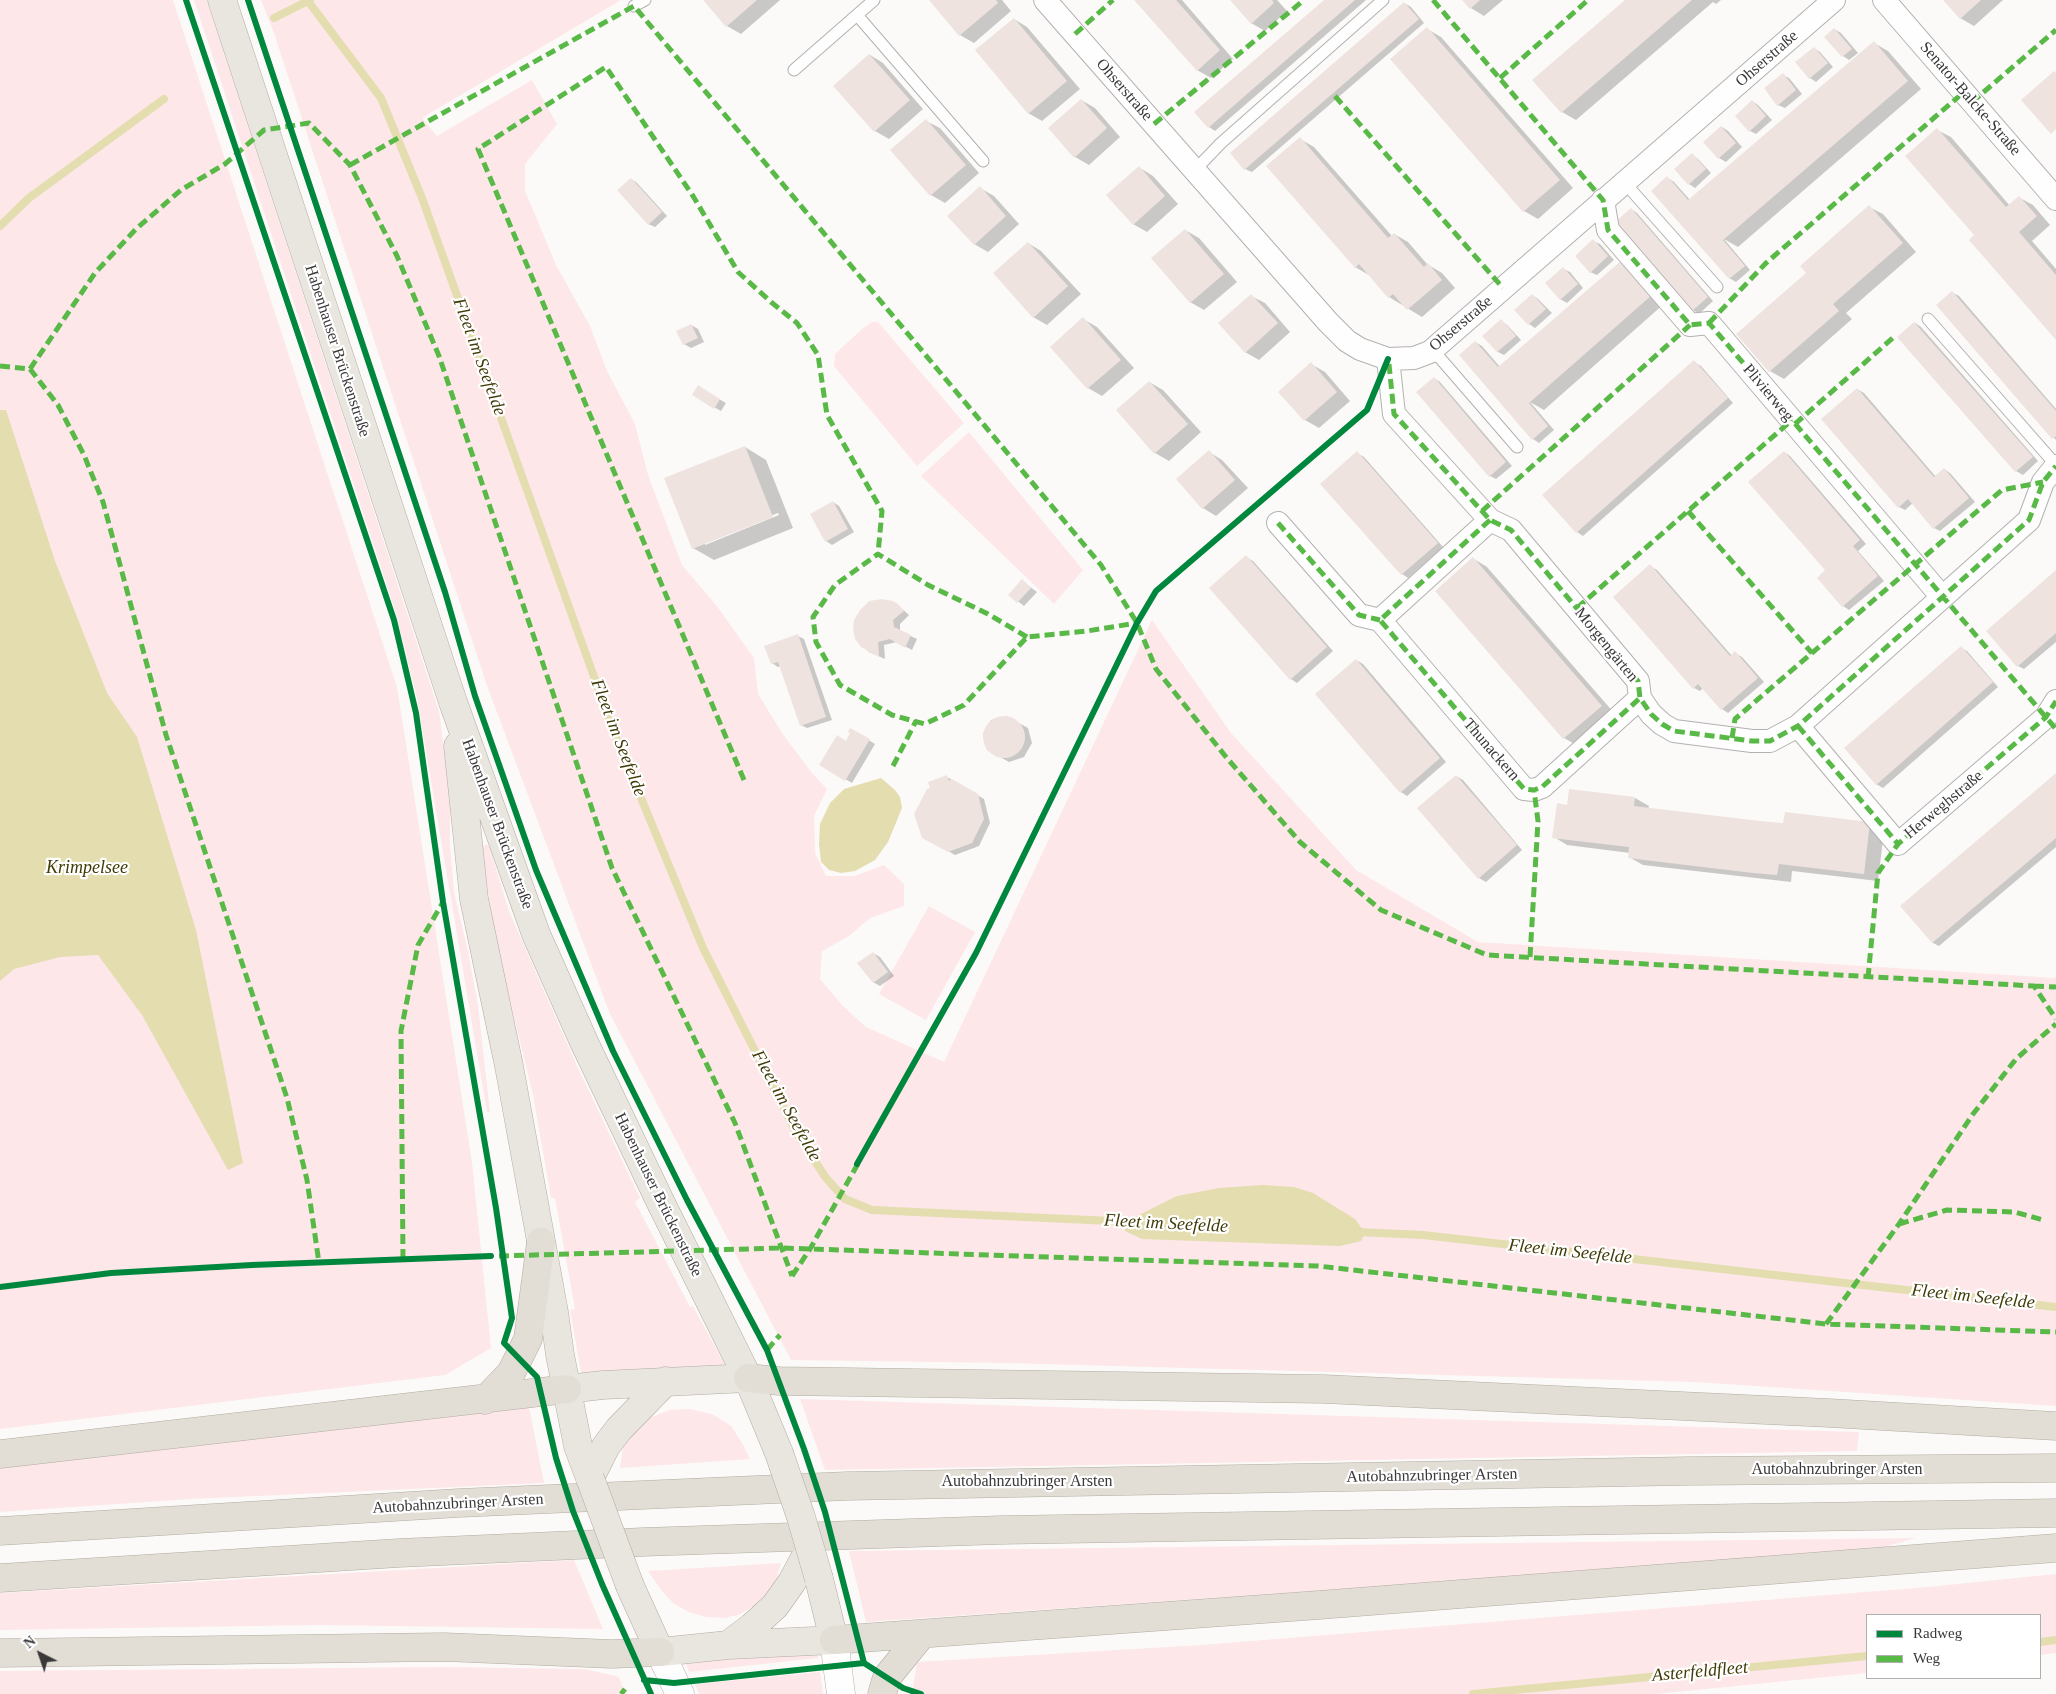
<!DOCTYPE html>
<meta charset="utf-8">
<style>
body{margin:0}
#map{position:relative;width:2056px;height:1694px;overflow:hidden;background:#fcfaf8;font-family:Georgia,serif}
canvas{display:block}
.legend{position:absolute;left:1866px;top:1614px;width:175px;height:65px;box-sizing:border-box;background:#fff;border:1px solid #b0afaf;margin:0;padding:6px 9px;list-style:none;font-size:15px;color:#3a3838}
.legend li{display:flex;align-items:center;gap:10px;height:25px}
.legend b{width:25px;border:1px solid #b0afaf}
.north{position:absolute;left:15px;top:1629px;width:50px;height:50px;-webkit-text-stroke:4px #fff;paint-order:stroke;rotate:319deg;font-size:14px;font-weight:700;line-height:20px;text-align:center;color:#3a3838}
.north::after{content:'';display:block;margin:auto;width:18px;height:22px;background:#3a3838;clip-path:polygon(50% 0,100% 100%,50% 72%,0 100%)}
</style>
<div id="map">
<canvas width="2056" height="1694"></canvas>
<ul class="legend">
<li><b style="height:6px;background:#00873e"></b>Radweg</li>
<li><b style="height:6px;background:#58b947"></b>Weg</li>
</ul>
<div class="north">N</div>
</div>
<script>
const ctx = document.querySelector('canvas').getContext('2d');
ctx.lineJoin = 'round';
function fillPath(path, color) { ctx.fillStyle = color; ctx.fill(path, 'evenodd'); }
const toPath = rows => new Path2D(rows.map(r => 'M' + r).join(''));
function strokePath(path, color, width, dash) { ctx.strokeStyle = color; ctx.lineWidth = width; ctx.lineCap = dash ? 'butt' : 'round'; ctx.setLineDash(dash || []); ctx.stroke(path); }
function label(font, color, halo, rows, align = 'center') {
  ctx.font = font + ' Georgia,serif'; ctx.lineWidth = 4.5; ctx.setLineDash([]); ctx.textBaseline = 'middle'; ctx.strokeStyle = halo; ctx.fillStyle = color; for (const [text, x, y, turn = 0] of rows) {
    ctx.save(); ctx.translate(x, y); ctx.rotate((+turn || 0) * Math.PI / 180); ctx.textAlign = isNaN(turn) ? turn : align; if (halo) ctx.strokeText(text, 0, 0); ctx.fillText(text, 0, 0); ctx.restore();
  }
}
const green = toPath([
 [0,0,173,0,397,687,472,1162,491,1348,445,1375,0,1429],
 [194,0,207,0,439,711,450,793,450,845,454,892,468,951,478,1006,490,1112,487,1112,417,698,395,610],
 [261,0,621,0,422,118,437,136,532,80,557,124,525,164,525,191,556,265,590,326,607,371,635,424,648,475,682,565,716,605,754,658,758,694,782,733,812,773,827,789,814,816,815,853,826,876,855,876,884,865,904,884,904,906,870,918,849,936,822,951,820,979,842,1005,866,1027,944,1062,1152,620,1231,733,1356,870,1478,942,2056,978,2056,1406,1695,1382,1005,1363,791,1360,610,1014,486,683,274,33],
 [872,322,878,322,964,423,917,466,834,366,835,354,861,330],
 [969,432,1083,570,1054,604,921,476],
 [486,844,489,846,509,911,577,1066,640,1198,635,1202,690,1307,693,1306,726,1367,582,1378,570,1310,575,1309,555,1198,551,1198,533,1095,494,935,482,847],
 [929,906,975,932,926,1020,879,994],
 [800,1399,1859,1432,1857,1451,825,1470],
 [529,1407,544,1483,190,1499,0,1512,0,1466],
 [689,1409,712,1414,731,1426,742,1443,750,1459,620,1468,623,1446,633,1432,649,1418,670,1410],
 [1916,1538,1877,1549,1573,1573,866,1622,849,1551],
 [574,1560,603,1629,318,1625,0,1630,0,1593],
 [781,1563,776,1580,768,1592,756,1605,738,1615,724,1618,706,1617,689,1612,673,1603,662,1591,648,1571],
 [2056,1574,2056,1653,2040,1655,2040,1615,1867,1615,1867,1673,1656,1694,912,1694,917,1662,1201,1645,1928,1587],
 [816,1648,818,1658,689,1672,684,1659],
 [441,1667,585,1669,619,1677,623,1688,617,1694,0,1694,0,1671],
 [820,1672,823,1694,699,1694,695,1684]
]);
const water = toPath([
 [0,410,6,410,55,561,107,693,137,737,196,930,243,1163,228,1170,142,1015,98,955,60,957,14,969,0,981],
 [881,778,895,790,900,797,902,808,888,842,875,860,855,871,841,873,829,870,821,862,819,844,820,824,830,803,844,789],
 [1263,1185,1294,1187,1313,1193,1355,1219,1365,1233,1361,1241,1340,1246,1142,1239,1125,1231,1125,1222,1177,1196,1219,1188]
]);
const shadow = toPath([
 [705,0,780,0,741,34,727,26],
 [930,0,1002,0,1011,11,974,43,960,35],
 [1136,0,1182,0,1233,59,1211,78,1197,70],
 [1231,0,1277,0,1287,11,1265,31,1251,23],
 [1326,0,1366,0,1215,131,1209,127],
 [1464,0,1503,0,1484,16,1471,8],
 [1626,0,1721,0,1716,4,1713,2,1576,120,1562,112,1534,80],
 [1945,0,2003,0,1974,26,1960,18],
 [1404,3,1411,7,1424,23,1252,172,1245,169],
 [1014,19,1027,27,1080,89,1042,121,1028,113],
 [1427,29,1441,37,1573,188,1538,219,1524,211,1392,59],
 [1834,29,1841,33,1858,53,1849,60,1843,56],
 [1874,43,1888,51,1921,89,1738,247,1724,239,1750,270,1736,282,1729,278,1668,178,1674,182,1690,200],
 [1814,48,1820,52,1833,67,1816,82,1810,78],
 [870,55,883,63,923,109,889,139,875,131,835,86],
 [1783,75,1789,78,1802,94,1785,108,1778,105],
 [1081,100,1095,108,1120,137,1089,165,1075,157],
 [1752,101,1758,105,1772,120,1756,134,1750,131],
 [926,121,940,128,979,173,945,203,931,195,892,150],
 [1722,127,1728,131,1742,147,1726,162,1719,158],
 [1937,130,1951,137,2010,206,2020,198,2033,205,2050,225,2032,241,2056,269,2056,338,1976,235],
 [1300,139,1314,147,1392,236,1394,234,1408,242,1427,264,1442,273,1455,288,1422,317,1389,297,1369,275,1355,267],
 [1692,155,1698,159,1711,173,1695,188,1689,184],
 [1140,168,1153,176,1178,204,1147,232,1133,224],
 [631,179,637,183,667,216,655,227,648,224],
 [980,188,994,196,1019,224,988,252,974,244],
 [1869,207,1883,214,1916,252,1846,313,1852,319,1784,379,1770,371,1738,334,1807,273],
 [1631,209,1637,213,1713,301,1699,314,1693,310],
 [1185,230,1199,238,1237,282,1204,310,1190,302],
 [1593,241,1600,244,1614,260,1597,275,1590,272],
 [1028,243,1041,251,1081,294,1047,325,1033,317],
 [1622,261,1665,303,1544,410,1530,402,1554,430,1539,443,1533,439,1475,342,1482,346,1500,367],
 [1563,269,1570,272,1583,288,1567,303,1560,299],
 [1953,293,1959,296,2056,409,2056,440,1938,305],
 [1532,295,1538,299,1552,313,1535,328,1529,324,1515,310],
 [1251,296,1265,303,1290,332,1259,360,1245,352],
 [1083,319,1097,327,1134,368,1102,396,1088,388,1051,347],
 [1501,321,1507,325,1521,340,1504,355,1498,352,1484,336],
 [1915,323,1921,327,2038,461,2023,475,2016,471,1899,337],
 [691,325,698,329,704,342,691,348,684,344],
 [1694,362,1701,366,1733,403,1583,536,1577,532],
 [1311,364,1325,372,1350,401,1319,428,1305,420,1279,392],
 [1434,378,1440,382,1512,466,1496,479,1490,476],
 [1149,382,1163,390,1201,432,1169,461,1155,453],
 [698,387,726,403,721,411,693,395],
 [1857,389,1864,393,1936,477,1944,469,1950,473,1975,502,1940,531,1934,528,1913,503,1905,510,1899,507],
 [745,447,766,460,793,528,714,560,693,548],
 [778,513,779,515,705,545,705,542],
 [1209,452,1222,460,1248,488,1216,516,1203,508],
 [1784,452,1790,456,1866,544,1858,551,1884,581,1849,610,1843,606,1818,578,1827,571],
 [1357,453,1364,457,1443,547,1408,578,1402,574],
 [833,502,839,506,854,532,832,545,826,541],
 [1246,557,1253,561,1333,651,1297,683,1291,679],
 [1474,559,1487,567,1615,714,1578,746,1564,738],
 [1650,566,1657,570,1732,656,1735,653,1742,657,1764,682,1728,713,1722,709,1703,688,1700,691,1694,688],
 [2056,572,2056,642,2024,669,2018,666],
 [1022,581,1037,592,1024,606,1010,595],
 [899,606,909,615,900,624,900,631,917,639,912,650,897,642,884,645,885,659,869,652,856,639],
 [798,636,804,639,832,720,807,728,801,725,781,666,778,667,772,663],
 [1961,648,1967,651,1998,687,1883,788,1876,784],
 [1356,660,1363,664,1446,762,1407,796,1401,792],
 [1006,716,1028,728,1032,743,1024,757,1009,762,987,750,983,734,991,720],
 [851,729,875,744,852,783,821,765,846,742,851,733],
 [2056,775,2056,847,1939,946,1933,943,1902,906],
 [1456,776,1463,780,1522,850,1486,882,1479,878],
 [947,777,984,799,990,823,979,846,955,855,923,837],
 [1570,790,1635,798,1649,806,1648,809,1785,825,1870,823,1884,831,1878,881,1792,871,1791,882,1643,865,1629,857,1630,853,1567,845,1554,837,1568,806],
 [873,953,880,957,894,976,880,986,873,982]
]);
const stream = toPath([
 [308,1,381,98,422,198,615,735,703,948,796,1132,826,1178,845,1199,872,1210,1133,1222],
 [274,18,310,0],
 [0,226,29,198,164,99],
 [1357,1232,1423,1235,2056,1307],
 [2040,1642,2056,1640],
 [1473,1694,1867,1656]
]);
const building = toPath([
 [703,0,757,0,726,27],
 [929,0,996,0,998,3,959,36],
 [1134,0,1176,0,1220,50,1197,71],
 [1230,0,1272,0,1274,3,1251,24],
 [1324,0,1355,0,1208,128,1194,112],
 [1462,0,1480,0,1470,9],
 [1625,0,1692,0,1561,113,1532,80],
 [1943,0,1981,0,1960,19],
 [1404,2,1419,19,1244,170,1230,153],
 [1014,18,1067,81,1028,114,975,50],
 [1427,27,1560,180,1523,212,1390,59],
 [1834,28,1852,49,1842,57,1824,37],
 [1874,41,1908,81,1723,240,1745,266,1729,279,1651,191,1667,176,1688,200],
 [1814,47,1828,63,1809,79,1795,62],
 [869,54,910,100,874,132,833,86],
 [2054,71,2056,73,2056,129,2051,134,2021,100],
 [1783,73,1796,90,1777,106,1764,88],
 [1081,99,1107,128,1074,158,1048,128],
 [1752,100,1766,116,1749,132,1735,116],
 [926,119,966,165,930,196,890,150],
 [1721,126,1736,143,1718,159,1703,142],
 [1937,128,2006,207,2019,196,2037,216,2019,232,2056,275,2056,340,1969,240,1974,235,1905,156],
 [1300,137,1388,238,1394,233,1424,267,1428,263,1442,280,1407,310,1393,294,1388,298,1359,264,1355,268,1266,166],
 [1692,153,1706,169,1688,185,1674,169],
 [1139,166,1165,196,1133,225,1106,195],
 [631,178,662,212,648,225,617,190],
 [980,186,1006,216,974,245,947,216],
 [1869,205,1903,243,1833,304,1839,311,1769,372,1736,334,1806,273,1800,266],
 [1631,208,1708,297,1692,311,1615,222],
 [1185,229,1224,274,1190,303,1151,258],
 [1593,239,1608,256,1590,273,1575,256],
 [1028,242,1068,286,1033,318,993,273],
 [1622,260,1652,295,1529,403,1548,426,1532,440,1459,355,1475,341,1498,367],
 [1563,267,1578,284,1560,300,1545,283],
 [1952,291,2056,411,2056,436,2052,439,1936,305],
 [1251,294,1278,323,1245,353,1218,323],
 [1532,294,1546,309,1528,325,1514,310],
 [1083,317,1121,360,1087,389,1050,347],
 [1501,319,1516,336,1497,352,1482,336],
 [1914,322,2033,457,2015,472,1897,337],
 [691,324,698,338,683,345,676,331],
 [1694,360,1728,398,1576,533,1542,495],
 [1311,362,1337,392,1304,421,1278,392],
 [1434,377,1506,462,1489,477,1416,392],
 [1149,381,1188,424,1154,454,1116,410],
 [698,385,720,399,714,409,692,395],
 [1857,388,1934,477,1944,468,1969,498,1933,529,1908,499,1898,508,1821,419],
 [745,446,773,517,692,549,664,478],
 [1209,450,1235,480,1202,509,1176,479],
 [1357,451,1438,543,1401,575,1320,484],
 [1784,451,1860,540,1853,546,1878,576,1842,607,1817,578,1825,570,1748,482],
 [833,501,848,529,825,542,810,514],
 [1246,555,1327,647,1290,680,1209,588],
 [1473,557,1602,706,1563,739,1435,591],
 [1650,564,1730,656,1735,651,1758,678,1721,710,1698,684,1693,689,1613,597],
 [2056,570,2056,633,2017,667,1986,631],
 [1022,579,1031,588,1017,603,1008,595],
 [882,599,893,601,898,604,904,611,893,620,894,627,911,635,905,648,890,639,878,642,879,657,861,647,855,639,853,630,854,620,860,610,869,601],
 [798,634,826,717,800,726,778,662,771,664,764,646],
 [1961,646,1993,682,1876,785,1844,748],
 [1356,659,1440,758,1400,793,1315,694],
 '983 737a21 21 0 1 1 42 0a21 21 0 1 1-42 0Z',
 [850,728,870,739,845,781,819,765,837,735,846,741,850,733,848,732],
 [2056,773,2056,838,1932,943,1900,906],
 [947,775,949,781,952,779,978,794,984,819,972,843,948,852,922,838,914,814,927,789,930,788,928,782],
 [1456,775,1517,845,1478,879,1417,808],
 [1569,789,1635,797,1634,806,1760,821,1783,823,1785,812,1870,822,1864,874,1779,864,1777,875,1753,873,1628,858,1629,847,1552,838,1557,803,1567,805],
 [873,952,888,972,873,983,857,963]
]);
const service = toPath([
 [634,6,645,0],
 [857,15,983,161],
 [794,70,874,0],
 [1195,170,1221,143,1383,0],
 [1624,182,1717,287],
 [1928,319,2056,465],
 [1433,350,1517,447]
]);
const minor = toPath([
 [1045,0,1328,322,1347,341,1360,349,1388,359,1414,358,1430,352,1834,0],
 [1884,0,2056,199],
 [1603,200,1608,230,1690,325,1709,323,1942,597],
 [1388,359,1394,414,1490,520,1511,530,1638,681,1640,698,1651,714,1662,724,1674,731,1752,741,1770,741,1798,726,2029,520,2043,482,2056,466],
 [1490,520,1380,620,1524,789,1534,790,1542,787,1640,698],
 [1278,523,1359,615,1380,620],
 [1798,726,1898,844,2046,717,2056,701]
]);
const secondary = toPath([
 [834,1640,841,1694],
 [660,1652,680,1694]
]);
const primary = toPath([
 [222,0,453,702,536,934,584,1042,660,1201,748,1378,779,1453],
 [458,746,474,899,509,1066,554,1312,560,1355,578,1446,590,1478],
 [567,1389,603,1385,748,1378],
 [590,1478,606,1446,619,1429,666,1381],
 [630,1586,660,1652,728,1645,834,1640,819,1579],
 [728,1645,752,1627,775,1606,792,1582,810,1548]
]);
const trunk = toPath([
 [748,1378,779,1381,1324,1389,1829,1413,2056,1426],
 [485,1400,511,1373,528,1339,541,1242],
 [0,1454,567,1389],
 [0,1531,459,1503,847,1486,1688,1471,2056,1468],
 [0,1578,399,1553,643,1542,1001,1530,2056,1513],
 [834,1640,1319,1605,2056,1548],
 [0,1653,444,1647,612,1654,660,1652],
 [882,1694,887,1677,922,1634]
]);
const primaryBridge = toPath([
 [779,1453,801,1517,819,1579],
 [590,1478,630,1586]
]);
const quiet = toPath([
 [1433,0,1603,200,1608,230,1690,325,1709,323,2056,729],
 [1075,34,1113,0],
 [1500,78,1588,0],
 [1335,96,1503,288],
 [1972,102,2056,30],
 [1154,124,1304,0],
 [350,165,634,6,1101,565,1137,623,1156,669,1226,757,1300,842,1381,910,1487,955,2034,986,2056,1019],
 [1709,323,1766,263,1964,92],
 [1389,364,1394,414,1490,520,1511,530,1638,681,1640,698,1651,714,1662,724,1674,731,1752,741,1770,741,1798,726,2029,520,2043,482,2056,466],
 [0,366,30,369,58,405,84,455,103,502,166,735,287,1098,307,1180,319,1263],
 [30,369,95,273,136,229,181,190,225,164,264,130,309,123,350,165,397,256,439,356,612,868,735,1123,792,1276],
 [1795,424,1895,336],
 [1482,511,1690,325],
 [1688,511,1812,653],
 [1490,520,1380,620,1524,789,1534,790,1542,787,1640,698],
 [1278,523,1359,615,1380,620],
 [1577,608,1792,420],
 [1027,637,988,614,928,585,878,554,835,585,813,617,816,642,840,685,892,715,925,724,964,705,1027,637,1087,631,1137,623],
 [1798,726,1898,844,2046,717,2056,701],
 [1732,738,1735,719,2002,490,2043,482],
 [893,766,916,721],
 [744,780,478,149,606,67,693,196,738,272,771,302,797,323,818,355,827,415,882,511,878,554],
 [1530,957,1538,821,1534,790],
 [1868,978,1878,873,1898,844],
 [2034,986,2056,987],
 [1899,1224,1947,1210,2015,1212,2043,1220],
 [499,1256,781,1248,1318,1266,1826,1324,2056,1332],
 [403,1259,401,1031,418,945,443,902],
 [792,1276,810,1249,860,1160],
 [1826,1324,1899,1224,1973,1114,2016,1059,2056,1024],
 [767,1350,780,1335],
 [621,1694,625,1689]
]);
const cycleway = toPath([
 [186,0,394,620,416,713,443,902,496,1208,512,1318,504,1343,537,1377,556,1458,573,1511,602,1584,651,1694],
 [248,0,445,592,475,696,536,870,613,1051,687,1200,767,1350,804,1449,825,1512,864,1663],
 [857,1164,976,953,1137,623,1156,591,1367,410,1388,359],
 [0,1287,111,1273,252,1265,491,1256],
 [644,1680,674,1683,864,1663,903,1688,921,1694]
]);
const streetNames = [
 ["Ohserstraße",1767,59,-41],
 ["Ohserstraße",1124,90,49],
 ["Senator-Balcke-Straße",1970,99,49],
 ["Ohserstraße",1461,324,-40],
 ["Habenhauser Brückenstraße",337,351,72],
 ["Plivierweg",1768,393,50],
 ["Morgengärten",1606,645,51],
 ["Thunackern",1491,750,49],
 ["Herweghstraße",1944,805,-40],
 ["Habenhauser Brückenstraße",497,824,70],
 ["Habenhauser Brückenstraße",658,1195,64],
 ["Autobahnzubringer Arsten",1837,1470],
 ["Autobahnzubringer Arsten",1432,1476,-1],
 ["Autobahnzubringer Arsten",1027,1482],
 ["Autobahnzubringer Arsten",458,1504,-3]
];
const waterNames = [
 ["Fleet im Seefelde",479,357,70],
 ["Fleet im Seefelde",618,738,69],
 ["Krimpelsee",87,868],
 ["Fleet im Seefelde",786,1106,61],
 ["Fleet im Seefelde",1166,1224,3],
 ["Fleet im Seefelde",1570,1252,6],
 ["Fleet im Seefelde",1973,1297,6],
 ["Asterfeldfleet",1700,1672,-5]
];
fillPath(green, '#fde7e9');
fillPath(water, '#e3ddaf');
fillPath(shadow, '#0003');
strokePath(stream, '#e3ddaf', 8);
fillPath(building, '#eee3df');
strokePath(service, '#b3b1b0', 13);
strokePath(minor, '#b3b1b0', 24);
strokePath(secondary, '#b3b1b0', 29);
strokePath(primary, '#b2aca1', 29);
strokePath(trunk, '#b2aca1', 29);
strokePath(service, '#fffefe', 11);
strokePath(minor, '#fffefe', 22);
strokePath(secondary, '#fffefe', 28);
strokePath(primary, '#e9e6e0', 28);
strokePath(trunk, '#e2ded6', 28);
strokePath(primaryBridge, '#b2aca1', 29, []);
strokePath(primaryBridge, '#e9e6e0', 28);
strokePath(quiet, '#58b947', 5, [10, 5]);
strokePath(cycleway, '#00873e', 6);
label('16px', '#3a3838', '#fff', streetNames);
label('italic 18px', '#413b07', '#fff', waterNames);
</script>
